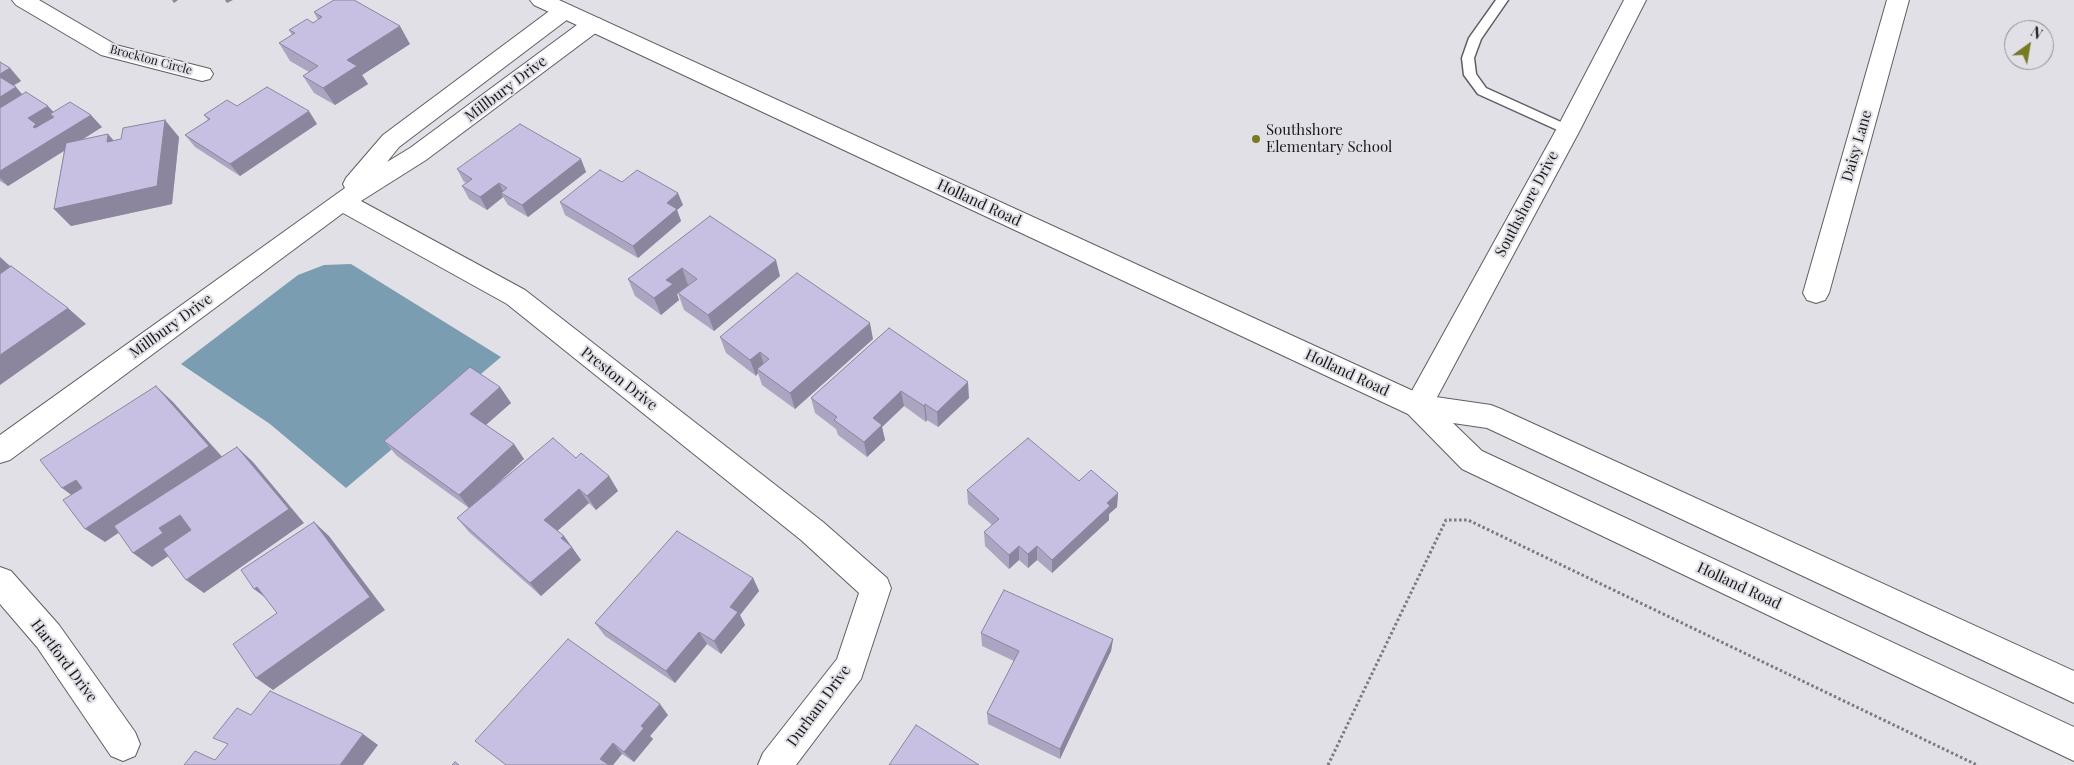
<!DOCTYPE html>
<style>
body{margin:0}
#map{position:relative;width:2074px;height:765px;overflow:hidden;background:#e1e0e6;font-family:"Playfair Display",serif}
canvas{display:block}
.north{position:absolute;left:2004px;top:20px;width:50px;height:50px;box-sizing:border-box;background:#e1e0e6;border:1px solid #919094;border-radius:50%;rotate:32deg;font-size:14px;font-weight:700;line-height:20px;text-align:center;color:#19181a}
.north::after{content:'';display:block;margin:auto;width:18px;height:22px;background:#787a21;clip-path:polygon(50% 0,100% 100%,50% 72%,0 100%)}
</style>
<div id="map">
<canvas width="2074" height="765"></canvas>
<div class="north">N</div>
</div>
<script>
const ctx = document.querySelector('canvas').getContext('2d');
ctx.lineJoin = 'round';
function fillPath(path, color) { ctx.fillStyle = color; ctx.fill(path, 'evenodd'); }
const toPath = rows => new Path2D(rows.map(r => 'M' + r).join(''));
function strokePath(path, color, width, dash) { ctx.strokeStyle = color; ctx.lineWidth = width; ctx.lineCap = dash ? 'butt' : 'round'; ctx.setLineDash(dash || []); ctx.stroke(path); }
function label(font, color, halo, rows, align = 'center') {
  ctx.font = font + ' "Playfair Display",serif'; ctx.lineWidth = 4; ctx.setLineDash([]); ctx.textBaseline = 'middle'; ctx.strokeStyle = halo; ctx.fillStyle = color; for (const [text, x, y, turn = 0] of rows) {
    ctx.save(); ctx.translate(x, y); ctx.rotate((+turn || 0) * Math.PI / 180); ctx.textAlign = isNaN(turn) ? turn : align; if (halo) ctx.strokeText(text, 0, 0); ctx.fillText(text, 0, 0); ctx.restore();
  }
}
const water = toPath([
 [351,264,501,357,346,488,270,424,181,364,298,275,324,265]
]);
const path = toPath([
 [1328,765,1446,520,1468,520,1977,765]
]);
const service = toPath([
 [1496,0,1508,0,1481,39,1474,58,1476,74,1486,88,1572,127,1574,130,1572,133,1564,133,1478,94,1464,75,1462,58,1469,38,1496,0]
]);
const minor = toPath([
 [12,0,39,0,116,45,210,69,213,74,210,79,202,81,101,55,16,5,12,0],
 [1887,0,1909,0,1829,293,1825,300,1816,303,1807,300,1803,293,1887,0],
 [564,4,572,6,575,11,572,16,399,147,387,162,410,148,585,19,593,17,601,19,604,24,601,29,426,160,361,201,525,290,823,522,887,578,891,588,861,679,796,765,758,765,763,753,837,659,859,593,801,540,507,304,343,213,10,460,0,463,0,435,345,188,343,184,346,178,383,135,556,6,564,4],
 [0,567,11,571,59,625,135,732,140,744,135,756,123,761,111,756,37,647,0,604,0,567]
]);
const tertiary = toPath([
 [1624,0,1646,0,1580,130,1428,414,1418,418,1408,414,1404,406,1408,398,1556,130,1624,0]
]);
const secondary = toPath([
 [530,0,559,0,1422,395,1491,405,1501,409,2074,671,2074,703,1487,428,1453,423,1482,451,2074,727,2074,761,1462,469,1408,414,534,5,530,0]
]);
const wall = toPath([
 [314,12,410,44,362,75,368,84,335,105,314,93,303,76,309,72,290,61,279,43,292,35,289,30,313,23,318,20],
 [0,62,10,68,21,81,13,86,22,95,53,112,102,127,82,140,114,141,179,137,172,204,71,226,54,209,64,151,8,186,0,181],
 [237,106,317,124,240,176,195,147,185,135,208,120,204,115],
 [581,159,586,172,528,217,508,205,503,197,487,210,469,199,462,186,467,183,464,182,457,169],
 [622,182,683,205,677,210,681,221,638,258,565,215,560,202],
 [710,216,780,276,714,331,684,310,678,293,688,285,677,294,679,300,661,315,635,296,628,279],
 [889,328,969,398,938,427,927,420,926,422,904,406,882,427,885,440,867,457,838,435,836,429,815,413,811,398],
 [720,337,873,339,795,409,762,385,758,373,756,376,726,353],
 [500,387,511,403,486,425,514,444,524,459,496,485,576,458,609,476,618,491,596,510,589,503,557,531,564,536,581,560,541,596,469,532,457,518,469,508,397,456,384,441],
 [1079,481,1118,493,1117,507,1109,514,1109,520,1052,573,1037,560,1028,568,1019,560,1009,569,985,546,984,532,992,525,968,504,967,490],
 [753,578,759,591,740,615,745,625,721,654,707,644,675,683,605,636,595,623],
 [981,633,1113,639,1111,651,1060,759,988,724,987,713,1014,661,982,646],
 [668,715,650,736,653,739,634,762,622,754,613,765,505,765]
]);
const shadedWall = toPath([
 [172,0,178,0,174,3],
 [225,0,233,0,227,3],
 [400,26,410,44,362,75,368,84,335,105,323,88,347,60],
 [10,68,21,81,9,88,0,78,0,74],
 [16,87,27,100,0,116,0,97],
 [48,106,60,119,54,117,50,114,56,121,48,137,33,127,28,118],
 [309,111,317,124,240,176,230,164],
 [91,115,102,127,8,186,0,178,0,171],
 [165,120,179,137,172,204,71,226,54,209],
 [108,134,123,151,107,142],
 [581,159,586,172,528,217,522,205],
 [499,183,505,195,501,193,503,197,487,210,480,197],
 [678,193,683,205,677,210,681,221,638,258,633,246,667,203],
 [0,257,19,274,0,286],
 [776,260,780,276,714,331,708,315],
 [682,268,688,285,677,294,679,300,661,315,654,298,666,280],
 [68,308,86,324,0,385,0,355],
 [870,323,873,339,795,409,790,393],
 [760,352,765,368,757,369,758,373,756,376,750,360],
 [968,382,969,398,938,427,937,412],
 [156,386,173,402,226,461,105,542,85,529],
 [500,387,511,403,481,429,470,414],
 [901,391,904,406,882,427,885,440,867,457,864,442,873,418],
 [925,404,927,420,926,422,924,406],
 [514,444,524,459,470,509,459,495],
 [237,447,253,462,304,523,204,593,186,580],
 [609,476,618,491,596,510,587,496],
 [76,480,95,494,82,503,62,488],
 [579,489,589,503,554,534,544,520],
 [1118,493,1117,507,1109,514,1109,520,1052,573,1052,560,1107,503],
 [180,515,198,529,182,547,152,567,133,553,159,528],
 [314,522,329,536,385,610,273,690,256,678],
 [564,536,581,560,541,596,530,583,561,538],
 [1019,546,1019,560,1009,569,1009,555],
 [1037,546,1037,560,1028,568,1028,554],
 [753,578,759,591,740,615,745,625,721,654,714,641,730,607],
 [257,587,271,602,254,589],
 [699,632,707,644,675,683,666,671],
 [1113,639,1111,651,1060,759,1060,749],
 [660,704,668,715,650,736,653,739,634,762,624,752,641,726],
 [363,734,378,745,363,765,340,765],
 [613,743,622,754,613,765,606,765,600,759]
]);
const building = toPath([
 [334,0,354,0,400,26,347,60,357,66,323,88,303,76,318,66,279,43,295,33,289,30,307,19,313,23,322,17,314,12,334,0],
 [0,62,10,68,0,74,0,62],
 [0,77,16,87,0,97,0,77],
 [267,87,309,111,230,164,185,135,210,119,204,115,227,100,237,106,267,87],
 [26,92,48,106,28,118,36,124,33,127,35,128,54,117,50,114,70,102,91,115,0,171,0,108,26,92],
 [165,120,157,186,54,209,66,143,108,134,107,142,121,139,123,128,165,120],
 [520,124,581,159,522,205,501,193,507,188,499,183,480,197,462,186,472,179,457,169,520,124],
 [600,170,622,182,637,170,678,193,667,203,677,209,633,246,560,202,600,170],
 [710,216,776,260,708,315,678,293,697,279,682,268,666,280,673,284,654,298,628,279,710,216],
 [11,266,68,308,0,355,0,274,11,266],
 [797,273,870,323,790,393,757,369,769,359,760,352,750,360,720,337,797,273],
 [889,328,968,382,937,412,925,404,924,406,901,391,873,418,882,425,864,442,834,420,837,417,811,398,889,328],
 [470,367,500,387,470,414,514,444,459,495,384,441,470,367],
 [156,386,209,446,85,529,63,500,82,488,76,480,62,488,40,460,156,386],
 [553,438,576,458,581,453,609,476,587,496,579,489,544,520,564,536,561,538,572,547,530,583,457,518,553,438],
 [1028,438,1079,481,1091,470,1118,493,1107,503,1110,506,1052,560,1037,546,1028,554,1019,546,1009,555,984,532,999,519,967,490,1028,438],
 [237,447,289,509,186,580,163,549,191,530,180,515,159,528,163,533,133,553,114,526,237,447],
 [314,522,370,597,256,678,233,644,277,613,257,587,254,589,241,570,314,522],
 [677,531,753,578,730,607,738,612,714,641,699,632,666,671,595,623,677,531],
 [1004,590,1113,639,1060,749,987,713,1019,651,981,633,1004,590],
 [568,639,660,704,641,726,644,728,624,752,613,743,600,759,609,765,506,765,475,741,568,639],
 [270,691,363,734,340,765,184,765,195,751,215,760,228,744,213,738,237,708,251,715,270,691],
 [916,725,979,765,889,765,916,725],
 [455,762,459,765,452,765,455,762]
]);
const markers = [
 [1256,139,5,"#787a21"]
];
const farStreetnames = [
 ["Brockton Circle",151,60,15]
];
const streetNames = [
 ["Millbury Drive",506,89,-37],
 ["Daisy Lane",1857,146,-74],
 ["Holland Road",979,203,25],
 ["Southshore Drive",1527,204,-62],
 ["Millbury Drive",171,326,-36],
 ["Holland Road",1347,373,25],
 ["Preston Drive",619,379,38],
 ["Holland Road",1739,586,25],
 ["Hartford Drive",64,661,53],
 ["Durham Drive",819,706,-54]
];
const poiNames = [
 ["Southshore",1266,130],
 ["Elementary School",1266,147]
];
fillPath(water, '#7b9db2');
strokePath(service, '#5f5e63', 3);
strokePath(minor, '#5f5e63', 2);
strokePath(tertiary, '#5f5e63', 2);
strokePath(secondary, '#5f5e63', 2);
strokePath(path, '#7b7a7e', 3, [2.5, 2.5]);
fillPath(service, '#fff');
fillPath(minor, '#fff');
fillPath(tertiary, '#fff');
fillPath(secondary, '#fff');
fillPath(wall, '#aba5c2');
fillPath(shadedWall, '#8b869e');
fillPath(building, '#c7c0e2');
strokePath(building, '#8b869e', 1);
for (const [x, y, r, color] of markers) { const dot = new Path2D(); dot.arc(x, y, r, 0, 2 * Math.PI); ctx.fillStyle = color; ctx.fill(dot); strokePath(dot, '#e1e0e6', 2); }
label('12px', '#19181a', '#e1e0e6', farStreetnames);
label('15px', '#19181a', '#e1e0e6', streetNames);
label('15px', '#19181a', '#e1e0e6', poiNames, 'left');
</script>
